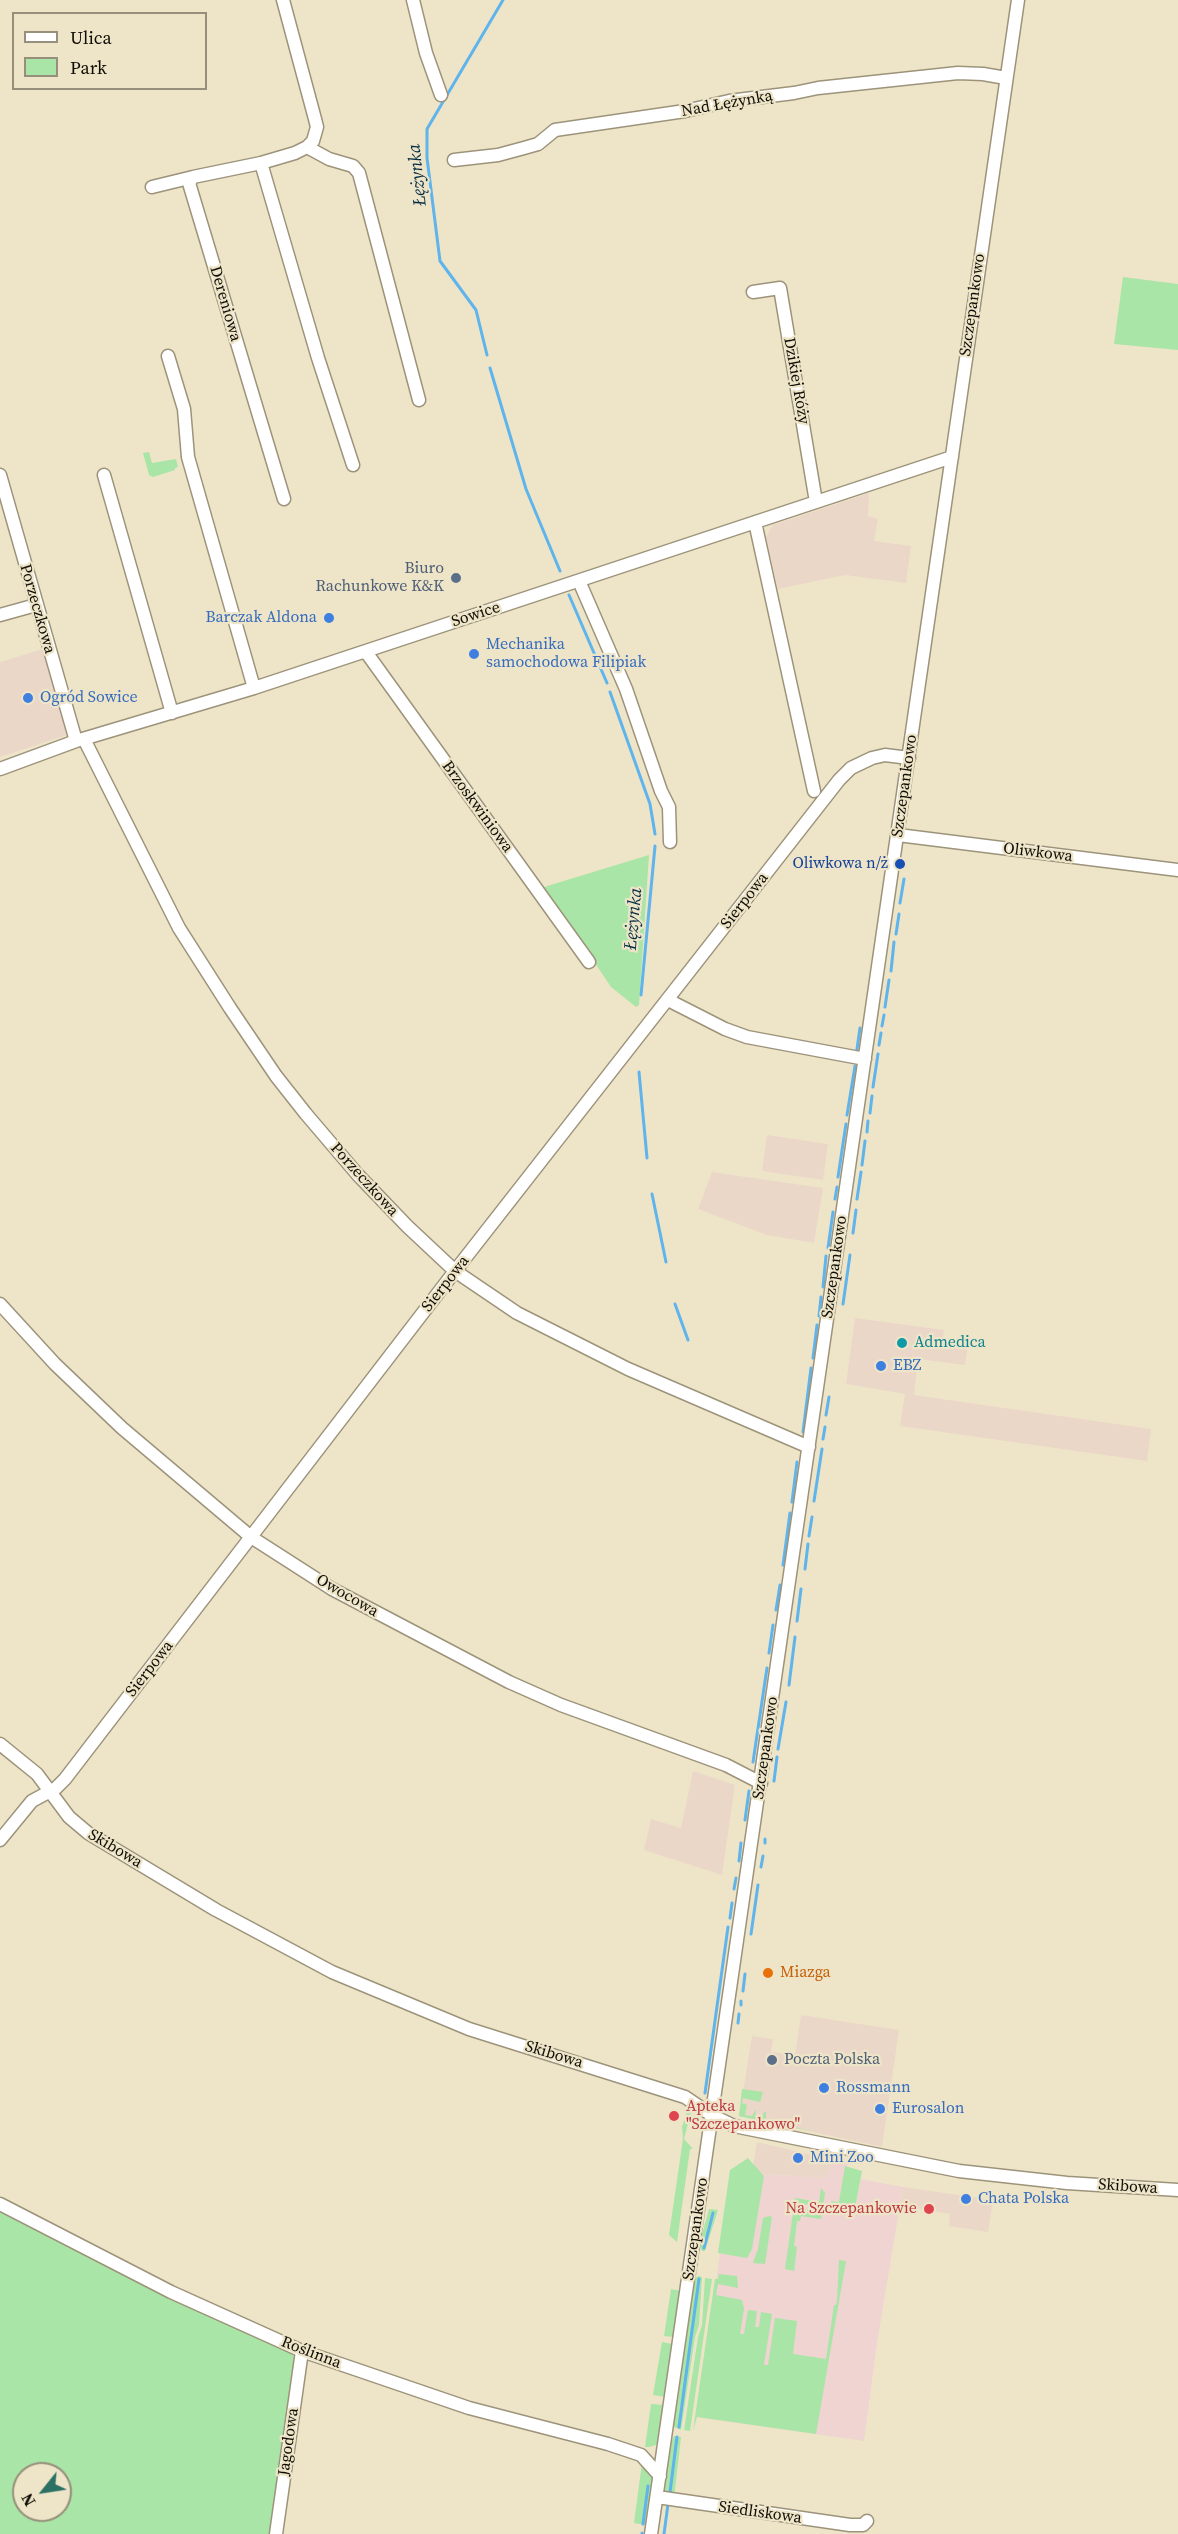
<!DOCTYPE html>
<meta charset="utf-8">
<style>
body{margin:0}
#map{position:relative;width:1178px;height:2534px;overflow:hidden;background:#eee5c9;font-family:"Source Serif 4",serif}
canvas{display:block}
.legend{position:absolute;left:12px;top:12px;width:195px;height:78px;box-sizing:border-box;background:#eee5c9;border:2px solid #958f7b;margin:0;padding:8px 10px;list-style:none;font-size:18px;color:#100d05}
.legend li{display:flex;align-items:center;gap:12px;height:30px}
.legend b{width:30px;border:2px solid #958f7b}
.north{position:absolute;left:12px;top:2462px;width:60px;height:60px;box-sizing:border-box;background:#eee5c9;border:2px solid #958f7b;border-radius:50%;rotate:240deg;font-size:16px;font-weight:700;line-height:24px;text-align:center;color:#100d05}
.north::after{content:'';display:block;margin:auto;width:21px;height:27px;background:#2d7164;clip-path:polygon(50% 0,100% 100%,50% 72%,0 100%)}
</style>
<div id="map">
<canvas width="1178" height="2534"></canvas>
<ul class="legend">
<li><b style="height:8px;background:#fff"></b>Ulica</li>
<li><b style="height:16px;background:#a9e5a6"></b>Park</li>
</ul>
<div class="north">N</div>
</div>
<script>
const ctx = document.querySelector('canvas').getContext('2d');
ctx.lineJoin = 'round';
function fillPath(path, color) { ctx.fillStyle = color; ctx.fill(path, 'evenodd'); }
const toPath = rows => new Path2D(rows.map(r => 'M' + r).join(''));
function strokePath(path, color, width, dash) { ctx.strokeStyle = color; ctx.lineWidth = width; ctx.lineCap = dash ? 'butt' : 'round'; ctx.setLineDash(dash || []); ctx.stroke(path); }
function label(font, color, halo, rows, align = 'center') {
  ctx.font = font + ' "Source Serif 4",serif'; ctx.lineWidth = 4.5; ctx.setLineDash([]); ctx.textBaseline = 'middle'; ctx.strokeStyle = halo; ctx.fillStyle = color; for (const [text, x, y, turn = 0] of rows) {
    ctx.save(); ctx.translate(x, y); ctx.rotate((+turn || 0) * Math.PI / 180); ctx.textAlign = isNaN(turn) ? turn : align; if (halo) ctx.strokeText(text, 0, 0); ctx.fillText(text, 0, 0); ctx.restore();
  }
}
const commercial = toPath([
 [869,493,868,516,878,519,874,541,911,546,906,583,845,575,778,589,766,537,773,525],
 [43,649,67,735,0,757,0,662],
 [767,1135,828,1144,823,1180,762,1171],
 [712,1172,823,1188,814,1243,767,1235,698,1209],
 [855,1318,944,1330,943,1338,969,1341,965,1365,918,1359,914,1395,1151,1429,1147,1461,900,1426,905,1394,846,1384],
 [693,1771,735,1785,722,1875,644,1850,651,1819,681,1828],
 [801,2015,899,2030,882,2147,739,2116,752,2036,773,2039,771,2052,795,2055],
 [757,2142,812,2155,834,2159,829,2173,822,2178,752,2173],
 [903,2187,993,2200,988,2232,949,2226,950,2214,900,2206]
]);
const education = toPath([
 [834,2159,848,2162,839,2213,847,2215,854,2213,861,2179,903,2187,877,2343,864,2441,696,2417,732,2172,822,2178,829,2173]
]);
const green = toPath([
 [1123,277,1178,284,1178,350,1114,344],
 [149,452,152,463,176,459,178,467,175,468,175,470,153,477,149,475,143,453],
 [649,855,639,1005,636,1007,611,987,544,887],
 [742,2089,763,2092,760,2102,743,2098,742,2103,747,2105,745,2115,752,2116,756,2109,755,2117,762,2119,764,2112,766,2112,766,2120,814,2132,739,2116],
 [687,2111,691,2112,684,2139,693,2149,690,2149,677,2242,669,2235,683,2139,682,2127],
 [748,2158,764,2176,752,2249,747,2258,718,2253,730,2170],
 [845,2166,862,2171,854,2213,847,2215,836,2211,831,2201,839,2202],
 [821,2188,825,2193,821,2219,801,2216,800,2221,797,2221,794,2246,797,2247,794,2271,785,2269,793,2213,795,2213,797,2205,802,2206,802,2209,818,2211,819,2206,794,2203,795,2198,819,2202],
 [0,2209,143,2284,291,2350,296,2363,271,2534,0,2534],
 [24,2474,60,2474,60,2510,24,2510],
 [709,2209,718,2210,705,2251,702,2251,699,2245],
 [769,2216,772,2217,765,2264,753,2263,758,2249,763,2218],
 [839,2260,846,2261,816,2434,697,2417,693,2431,715,2279,718,2279,719,2274,737,2276,738,2288,718,2284,716,2295,742,2300,744,2309,740,2334,744,2334,748,2310,757,2311,755,2327,759,2327,761,2312,772,2314,764,2365,768,2365,775,2318,797,2321,793,2354,826,2359,834,2305,836,2305,837,2300],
 [698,2276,702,2277,699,2325,695,2337,681,2430,672,2426,693,2279],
 [705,2278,712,2279,690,2431,684,2430,698,2337,702,2325],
 [671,2289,681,2291,674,2337,664,2336],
 [662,2342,673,2344,665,2397,653,2395],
 [651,2404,664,2405,661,2437,656,2445,649,2447,645,2447],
 [674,2436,681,2437,674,2498,663,2489,669,2447],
 [642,2463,651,2473,653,2479,648,2524,646,2525,634,2523]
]);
const stream = toPath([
 [487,355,476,310,440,261,427,158,427,129,503,0],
 [490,368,526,489,560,571],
 [569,595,607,683],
 [610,692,650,804,655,834],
 [900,903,904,879],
 [896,934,899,914],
 [891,971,894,942],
 [641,995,655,846],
 [885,1007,889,980],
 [882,1026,884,1015],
 [879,1045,881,1033],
 [857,1049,860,1028],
 [639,1072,647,1158],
 [873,1087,878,1054],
 [870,1113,872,1096],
 [847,1115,855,1066],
 [867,1132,868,1121],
 [862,1165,865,1141],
 [838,1177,846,1124],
 [652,1194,666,1262],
 [835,1199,837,1187],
 [857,1199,861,1172],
 [853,1233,856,1210],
 [828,1248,833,1212],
 [823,1287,826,1256],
 [675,1304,688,1340],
 [843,1304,850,1255],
 [819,1316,821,1297],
 [813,1358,817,1325],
 [826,1415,829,1397],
 [803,1432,811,1368],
 [823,1439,825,1427],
 [814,1501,822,1449],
 [792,1502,797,1462],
 [809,1536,812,1517],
 [783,1565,790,1513],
 [805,1569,808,1544],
 [776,1610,780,1585],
 [797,1621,801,1589],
 [769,1653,773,1625],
 [789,1685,795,1637],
 [778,1749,786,1702],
 [753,1762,767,1668],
 [774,1781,777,1757],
 [745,1820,749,1791],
 [765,1843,765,1839],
 [739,1861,741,1843],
 [761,1867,763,1856],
 [734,1889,736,1878],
 [730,1918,732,1903],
 [751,1934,758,1885],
 [743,1991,745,1974],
 [741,2005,741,2001],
 [738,2023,739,2014],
 [705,2093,728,1927],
 [704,2248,713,2213],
 [679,2427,699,2279],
 [670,2492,677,2437],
 [643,2524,648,2486],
 [642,2534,642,2533],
 [664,2534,668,2504]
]);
const minor = toPath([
 [283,0,315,119,317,127,313,141,307,147,295,153,261,163,193,177,189,183,284,499],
 [413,0,426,53,441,95],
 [307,147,329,159,353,166,359,173,419,400],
 [454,160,498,155,524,148,538,144,555,130,685,111,729,101,794,93,818,88,958,73,983,74,1006,78],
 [261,163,318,358,353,465],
 [152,187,193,177],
 [753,292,780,288,816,502],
 [168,356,184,409,188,457,254,688],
 [0,475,76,741],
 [104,475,172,713],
 [755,522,814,791],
 [579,581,626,689,661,791,669,807,670,842],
 [0,615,36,605],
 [366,652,589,962],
 [84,739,179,928,230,1008,276,1076,306,1114,358,1175,407,1226,455,1271,517,1313,628,1369,809,1447],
 [0,769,76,741,254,688,952,457],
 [898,835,1178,870],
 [668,1000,725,1029,747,1037,865,1059],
 [0,1304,55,1364,122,1428,251,1537,332,1589,509,1682,561,1705,726,1765,761,1783],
 [0,1744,37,1774,69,1817,88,1833,216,1910,332,1972,469,2029,685,2097,713,2116,734,2126,959,2171,1067,2183,1178,2190],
 [0,1840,32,1801,56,1788,65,1779,455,1271,839,780,851,768,872,758,885,755,909,758],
 [0,2204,171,2292,302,2351,469,2408,608,2444,641,2455,660,2476],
 [657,2497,850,2525,863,2525,867,2521],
 [276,2534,302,2351],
 [651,2534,1018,0]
]);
const markers = [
 [456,578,6,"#5c6f8a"],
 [329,618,6,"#3f7fe0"],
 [474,654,6,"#3f7fe0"],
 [28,698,6,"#3f7fe0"],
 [900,864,6,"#1a4fb4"],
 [902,1343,6,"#0f9aa8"],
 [881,1366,6,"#3f7fe0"],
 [768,1973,6,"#e8710a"],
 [772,2060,6,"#5c6f8a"],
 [824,2088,6,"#3f7fe0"],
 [880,2109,6,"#3f7fe0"],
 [674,2116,6,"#e0444e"],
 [798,2158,6,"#3f7fe0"],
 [966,2199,6,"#3f7fe0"],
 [929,2209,6,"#e0444e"]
];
const streetNames = [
 ["Nad Łężynką",727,104,-10],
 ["Dereniowa",225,304,74],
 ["Szczepankowo",973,305,-82],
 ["Dzikiej Róży",796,381,80],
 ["Porzeczkowa",37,609,74],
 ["Sowice",476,615,-18],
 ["Szczepankowo",905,786,-82],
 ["Brzoskwiniowa",477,807,54],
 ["Oliwkowa",1038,853,7],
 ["Sierpowa",745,901,-52],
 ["Porzeczkowa",364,1180,48],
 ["Szczepankowo",835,1267,-82],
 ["Sierpowa",446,1284,-52],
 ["Owocowa",347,1596,30],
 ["Sierpowa",150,1669,-52],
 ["Szczepankowo",766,1748,-82],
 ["Skibowa",115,1849,31],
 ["Skibowa",554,2055,17],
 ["Skibowa",1128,2187,4],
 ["Szczepankowo",696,2229,-82],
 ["Roślinna",311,2353,21],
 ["Jagodowa",289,2442,-82],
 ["Siedliskowa",760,2513,8]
];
const serviceNames = [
 ["Biuro",444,569],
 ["Rachunkowe K&K",444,587],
 ["Poczta Polska",784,2060,"left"]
];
const shopNames = [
 ["Barczak Aldona",317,618,"right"],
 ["Mechanika",486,645],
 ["samochodowa Filipiak",486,663],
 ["Ogród Sowice",40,698],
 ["EBZ",893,1366],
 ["Rossmann",836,2088],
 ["Eurosalon",892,2109],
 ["Mini Zoo",810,2158],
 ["Chata Polska",978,2199]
];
const transitNames = [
 ["Oliwkowa n/ż",888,864]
];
const cultureNames = [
 ["Admedica",914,1343]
];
const foodNames = [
 ["Miazga",780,1973]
];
const healthNames = [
 ["Apteka",686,2107],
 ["\"Szczepankowo\"",686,2125],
 ["Na Szczepankowie",917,2209,"right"]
];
const waterNames = [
 ["Łężynka",418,175,-96],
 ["Łężynka",634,919,-85]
];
fillPath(commercial, '#ebd7c8');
fillPath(education, '#efd4d1');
fillPath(green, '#a9e5a6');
strokePath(stream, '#5fb4ec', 3);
strokePath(minor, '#9c937a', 15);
strokePath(minor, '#fff', 12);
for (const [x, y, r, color] of markers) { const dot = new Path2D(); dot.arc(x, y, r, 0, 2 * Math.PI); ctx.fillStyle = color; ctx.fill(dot); strokePath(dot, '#eee5c9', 2); }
label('16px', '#100d05', '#eee5c9', streetNames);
label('16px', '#4e5e75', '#eee5c9', serviceNames, 'right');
label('16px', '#366cbe', '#eee5c9', shopNames, 'left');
label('16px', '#164399', '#eee5c9', transitNames, 'right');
label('16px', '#0d838f', '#eee5c9', cultureNames, 'left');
label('16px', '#c56008', '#eee5c9', foodNames, 'left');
label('16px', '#be3a42', '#eee5c9', healthNames, 'left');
label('italic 18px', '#062d43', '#eee5c9', waterNames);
</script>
